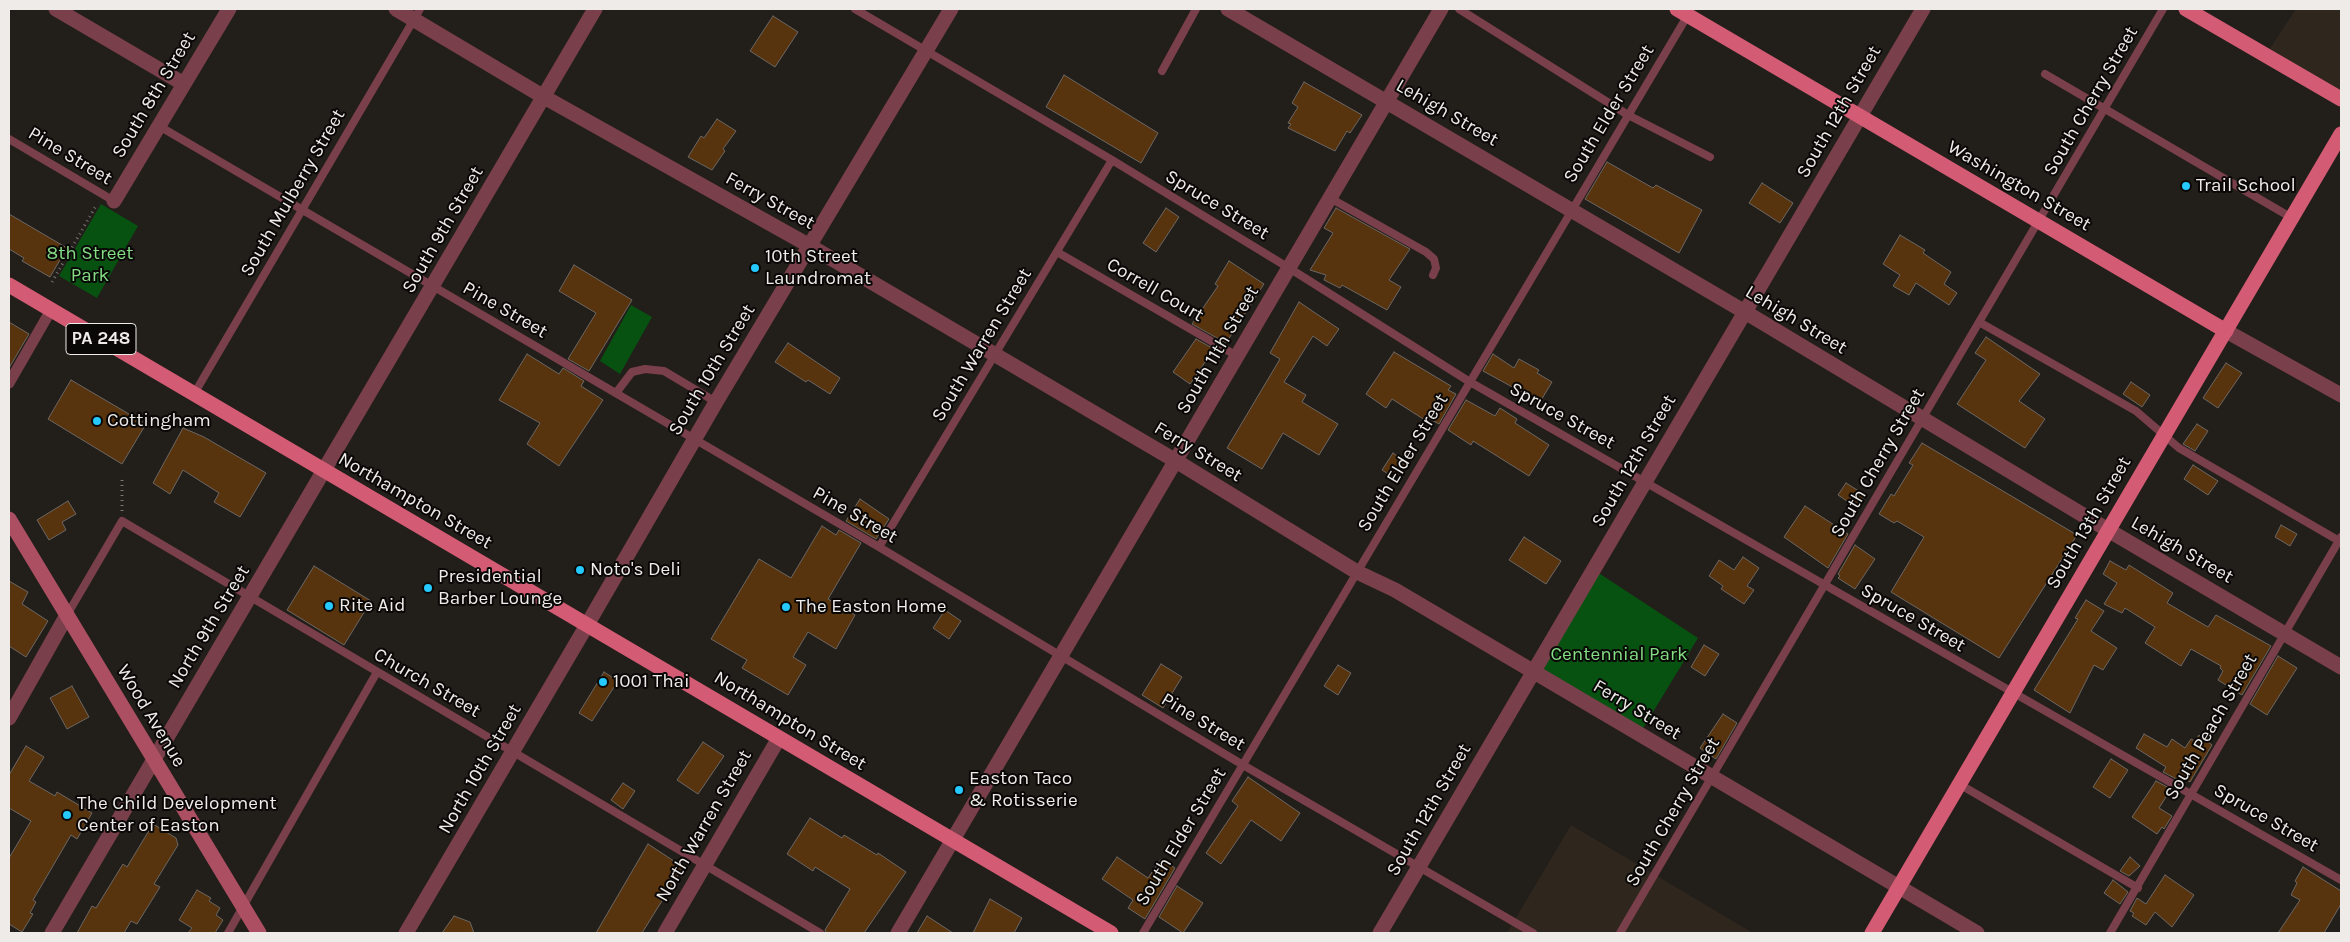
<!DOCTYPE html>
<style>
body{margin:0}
#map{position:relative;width:2350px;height:942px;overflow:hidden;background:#221e1a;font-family:Karla,sans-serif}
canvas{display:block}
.frame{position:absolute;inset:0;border:10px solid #eeebe8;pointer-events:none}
</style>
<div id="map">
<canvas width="2350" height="942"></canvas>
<div class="frame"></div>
</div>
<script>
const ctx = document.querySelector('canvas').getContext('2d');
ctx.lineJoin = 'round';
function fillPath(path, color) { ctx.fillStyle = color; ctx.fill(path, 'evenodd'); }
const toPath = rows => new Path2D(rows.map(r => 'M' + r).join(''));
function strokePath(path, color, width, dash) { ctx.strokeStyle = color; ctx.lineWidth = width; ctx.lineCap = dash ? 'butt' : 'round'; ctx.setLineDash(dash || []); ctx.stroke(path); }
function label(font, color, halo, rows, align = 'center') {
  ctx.font = font + ' Karla,sans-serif'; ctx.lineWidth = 4; ctx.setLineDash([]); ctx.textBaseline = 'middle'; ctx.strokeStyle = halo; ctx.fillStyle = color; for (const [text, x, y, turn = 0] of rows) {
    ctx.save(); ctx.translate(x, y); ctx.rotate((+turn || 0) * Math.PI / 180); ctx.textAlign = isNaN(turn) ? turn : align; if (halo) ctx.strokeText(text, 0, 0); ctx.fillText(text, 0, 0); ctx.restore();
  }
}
const built = toPath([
 [2296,9,2341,9,2341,102,2265,56],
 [1571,825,1753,933,1507,933]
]);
const green = toPath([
 [101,204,138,226,97,298,59,276],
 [631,305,652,317,620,374,600,361],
 [1594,570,1698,638,1639,735,1534,672]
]);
const building = toPath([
 [773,16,798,32,775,67,750,51,773,16],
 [1064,75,1158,133,1141,163,1046,107,1064,75],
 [1304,82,1362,115,1350,133,1347,131,1335,151,1288,128,1291,124,1288,123,1298,107,1292,103,1304,82],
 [717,119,736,131,723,149,725,151,712,170,688,157,701,136,704,138,717,119],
 [1607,162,1653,188,1656,185,1702,210,1679,253,1585,199,1607,162],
 [1762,183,1793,203,1780,223,1749,203,1762,183],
 [1166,208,1179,217,1156,252,1143,243,1166,208],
 [1336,208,1410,249,1389,280,1401,287,1387,310,1342,285,1340,288,1324,280,1326,275,1310,270,1333,233,1324,228,1336,208],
 [9,214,67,248,50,277,22,261,24,258,9,249,9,214],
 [1900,235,1925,250,1923,253,1951,272,1944,284,1957,293,1949,305,1916,283,1909,295,1893,286,1900,275,1883,264,1900,235],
 [1229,261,1264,284,1226,343,1192,324,1218,286,1215,284,1229,261],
 [574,265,632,300,589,371,568,359,596,313,559,291,574,265],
 [1299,302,1339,329,1327,346,1313,336,1284,382,1306,395,1302,402,1338,424,1319,455,1283,433,1262,469,1227,448,1280,359,1270,353,1299,302],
 [9,322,29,334,9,368,9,322],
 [1986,337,2040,374,2019,401,2045,419,2025,448,1957,404,1986,360,1975,353,1986,337],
 [1196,339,1214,349,1190,384,1173,372,1196,339],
 [788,343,840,378,830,394,808,380,806,382,775,362,788,343],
 [1394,352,1451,386,1448,390,1456,394,1439,424,1430,419,1428,422,1392,399,1386,408,1366,394,1394,352],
 [527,354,559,374,563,368,584,381,581,386,603,400,559,466,527,444,540,423,499,400,527,354],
 [1493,354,1514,368,1519,359,1539,370,1537,373,1552,382,1540,402,1483,371,1493,354],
 [2226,363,2242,373,2218,408,2203,398,2226,363],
 [71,380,146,424,122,464,48,419,71,380],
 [2131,382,2150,395,2142,407,2123,394,2131,382],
 [1466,400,1495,416,1500,408,1517,419,1515,423,1549,445,1529,476,1473,441,1471,445,1448,430,1466,400],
 [2197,424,2208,431,2195,451,2183,444,2197,424],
 [183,428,204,437,266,473,240,517,214,502,219,493,183,470,170,494,153,483,183,428],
 [1922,443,2077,535,1999,658,1891,592,1924,537,1897,521,1894,523,1879,514,1891,494,1894,496,1913,465,1909,463,1922,443],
 [1393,453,1407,463,1396,479,1382,470,1393,453],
 [2193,465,2218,481,2208,495,2184,479,2193,465],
 [1846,483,1865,495,1857,508,1838,495,1846,483],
 [860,499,889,519,876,539,846,521,860,499],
 [68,501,76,514,62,522,66,530,49,540,37,520,68,501],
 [1805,506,1848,534,1828,568,1784,537,1805,506],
 [2281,525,2297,534,2290,546,2275,537,2281,525],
 [822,526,836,535,839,530,861,543,828,599,855,615,836,649,808,632,793,657,806,665,788,695,742,668,747,660,711,639,759,559,791,578,822,526],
 [1524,537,1561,561,1546,584,1509,560,1524,537],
 [1855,545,1875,559,1855,589,1838,578,1840,576,1838,574,1855,545],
 [1743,557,1759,568,1747,586,1754,590,1744,604,1721,589,1723,586,1709,576,1719,560,1734,570,1743,557],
 [2110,561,2126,570,2129,565,2173,593,2167,603,2208,627,2216,615,2271,646,2242,695,2218,680,2223,671,2220,668,2221,666,2191,649,2181,666,2145,643,2155,627,2125,608,2122,613,2104,604,2117,583,2103,574,2110,561],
 [314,566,371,601,344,645,287,610,314,566],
 [9,581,28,592,22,604,48,621,26,657,9,646,9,581],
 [2086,600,2104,611,2091,631,2117,648,2103,670,2094,665,2070,713,2034,690,2078,619,2075,618,2086,600],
 [945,610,961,621,949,639,933,628,945,610],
 [1704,645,1719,654,1705,676,1691,667,1704,645],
 [2278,656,2297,668,2267,715,2250,704,2278,656],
 [1161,664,1182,677,1163,708,1142,695,1161,664],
 [1338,665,1351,673,1338,695,1324,686,1338,665],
 [604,672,618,681,592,721,579,713,604,672],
 [72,686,89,717,67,729,50,698,72,686],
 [1723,714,1737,723,1716,759,1700,748,1723,714],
 [2144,734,2167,747,2172,739,2185,748,2191,739,2195,741,2199,735,2212,745,2190,782,2180,776,2178,780,2163,772,2166,767,2136,748,2144,734],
 [703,742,724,756,698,794,677,780,703,742],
 [26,746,44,757,29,781,55,796,57,792,92,813,77,839,71,835,33,900,36,902,30,913,33,914,22,932,9,924,9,858,31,821,9,808,9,775,26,746],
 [2111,759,2128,770,2110,798,2093,787,2111,759],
 [1248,777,1300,813,1281,841,1251,820,1221,864,1206,853,1238,806,1232,801,1248,777],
 [2156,781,2171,789,2159,808,2172,816,2164,829,2162,827,2157,834,2132,817,2156,781],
 [623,783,635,791,623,809,611,800,623,783],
 [810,818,842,838,844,835,877,855,878,853,906,872,864,933,826,933,825,930,850,889,815,867,813,871,787,854,810,818],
 [153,824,176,838,178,845,154,884,160,887,137,924,131,921,124,933,77,933,92,906,96,908,123,864,127,867,153,824],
 [648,844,683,867,642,933,596,933,648,844],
 [1117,857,1148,878,1161,859,1175,868,1145,919,1128,908,1133,900,1102,879,1117,857],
 [2130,857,2140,866,2129,876,2120,871,2130,857],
 [2303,867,2341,891,2341,904,2324,933,2278,933,2300,900,2291,895,2297,883,2295,881,2303,867],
 [2165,875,2194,895,2172,927,2155,912,2146,925,2132,916,2134,913,2130,911,2137,898,2146,904,2165,875],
 [2113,880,2128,892,2120,904,2104,893,2113,880],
 [1177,886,1203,903,1183,933,1159,917,1177,886],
 [197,890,211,898,209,901,220,908,216,915,223,920,215,933,188,933,192,928,179,920,197,890],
 [990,899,1022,918,1014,933,973,933,990,899],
 [454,916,470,922,474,933,442,933,454,916],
 [927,916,953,933,917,933,927,916]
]);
const path = toPath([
 [52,282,97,204],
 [122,511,122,479]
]);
const service = toPath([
 [855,9,1112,160,1289,268,1470,382,2341,880],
 [1459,9,1628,115,1710,157],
 [1162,71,1196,9],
 [2045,74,2292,218],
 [159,126,879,547,1243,765,1533,933],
 [9,139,114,201],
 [1330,198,1426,252,1434,259,1436,268,1433,275],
 [1057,252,1237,356],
 [1979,322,2136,411,2179,448,2341,542],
 [616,393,632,372,645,369,664,371,716,402],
 [194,394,420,9],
 [879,547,1112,160],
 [67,615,122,521,820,933],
 [1959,784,2138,888],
 [228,933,377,672],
 [1143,933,1689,13],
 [1620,933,2163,9],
 [2110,933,2341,537]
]);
const pedestrian = toPath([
 [9,383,51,310]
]);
const minor = toPath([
 [56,9,184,84],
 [396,9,544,97,810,246,1176,461,1357,572,1395,590,1977,933],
 [1228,9,1745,312,2108,530,2341,667],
 [114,201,229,9],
 [9,718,67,615],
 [52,933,595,9],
 [665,933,779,738],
 [898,933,1441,9],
 [1380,933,1923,9]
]);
const tertiary = toPath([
 [2226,331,2341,395],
 [406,933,587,625,716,402,951,9]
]);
const secondary = toPath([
 [9,519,259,933]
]);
const primary = toPath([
 [1677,9,2226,331],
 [2186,9,2341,99],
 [9,285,1111,933],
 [1872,933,2341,134]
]);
const markers = [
 [2186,186,5,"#25c9fe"],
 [755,268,5,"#25c9fe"],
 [97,421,5,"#25c9fe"],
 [580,570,5,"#25c9fe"],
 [428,588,5,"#25c9fe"],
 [329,606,5,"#25c9fe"],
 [786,607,5,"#25c9fe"],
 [603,682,5,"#25c9fe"],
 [959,790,5,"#25c9fe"],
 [67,815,5,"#25c9fe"]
];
const shields = [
 [101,339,70]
];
const shieldNames = [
 ["PA 248",101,339]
];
const streetNames = [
 ["South 8th Street",154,95,-59],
 ["South Cherry Street",2091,101,-60],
 ["South 12th Street",1839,112,-60],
 ["Lehigh Street",1447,113,30],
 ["South Elder Street",1609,114,-59],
 ["Pine Street",70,156,31],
 ["Washington Street",2019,186,30],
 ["South Mulberry Street",293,193,-60],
 ["Ferry Street",770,201,29],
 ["Spruce Street",1217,205,31],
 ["South 9th Street",443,230,-60],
 ["Correll Court",1155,290,30],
 ["Pine Street",505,310,30],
 ["Lehigh Street",1796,320,31],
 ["South Warren Street",982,345,-59],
 ["South 11th Street",1218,350,-60],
 ["South 10th Street",712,370,-59],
 ["Spruce Street",1562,416,29],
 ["Ferry Street",1198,452,31],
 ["South 12th Street",1634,461,-60],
 ["South Elder Street",1403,463,-59],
 ["South Cherry Street",1878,463,-60],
 ["Northampton Street",415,501,30],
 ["Pine Street",855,515,30],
 ["South 13th Street",2089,523,-60],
 ["Lehigh Street",2182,550,30],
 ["Spruce Street",1913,618,30],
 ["North 9th Street",209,627,-59],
 ["Church Street",427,683,30],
 ["Ferry Street",1637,710,31],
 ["Wood Avenue",151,716,59],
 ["Northampton Street",790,721,31],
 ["Pine Street",1203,722,31],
 ["South Peach Street",2211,727,-60],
 ["North 10th Street",480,769,-60],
 ["South 12th Street",1429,810,-60],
 ["South Cherry Street",1673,812,-60],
 ["Spruce Street",2266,818,30],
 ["North Warren Street",704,826,-60],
 ["South Elder Street",1181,837,-59]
];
const poiNames = [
 ["Trail School",2196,186],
 ["10th Street",765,257],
 ["Laundromat",765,279],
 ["Cottingham",107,421],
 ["Noto's Deli",590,570],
 ["Presidential",438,577],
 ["Barber Lounge",438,599],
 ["Rite Aid",339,606],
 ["The Easton Home",796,607],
 ["1001 Thai",613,682],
 ["Easton Taco",969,779],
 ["& Rotisserie",969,801],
 ["The Child Development",77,804],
 ["Center of Easton",77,826]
];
const parkNames = [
 ["8th Street",90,254],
 ["Park",90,276],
 ["Centennial Park",1619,655]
];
fillPath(built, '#2f261e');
fillPath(green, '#075211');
fillPath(building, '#57330e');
strokePath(building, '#6d6763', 1);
strokePath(path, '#797572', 3, [1, 4]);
strokePath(service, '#793f4a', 8);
strokePath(pedestrian, '#793f4a', 11);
strokePath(minor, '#793f4a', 15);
strokePath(tertiary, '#793f4a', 15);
strokePath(secondary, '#ac4f62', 15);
strokePath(primary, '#d35b74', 15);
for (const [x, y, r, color] of markers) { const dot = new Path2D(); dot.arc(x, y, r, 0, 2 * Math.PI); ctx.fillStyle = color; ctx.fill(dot); strokePath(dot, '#0a0807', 2); }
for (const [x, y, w] of shields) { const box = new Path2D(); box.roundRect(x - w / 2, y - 15.5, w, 31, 4); ctx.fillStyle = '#0a0807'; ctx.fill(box); strokePath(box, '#eeebe8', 1); }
label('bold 18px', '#eeebe8', null, shieldNames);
label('19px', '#eeebe8', '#0a0807', streetNames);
label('19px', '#eeebe8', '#0a0807', poiNames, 'left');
label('19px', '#84dd84', '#0a0807', parkNames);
</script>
